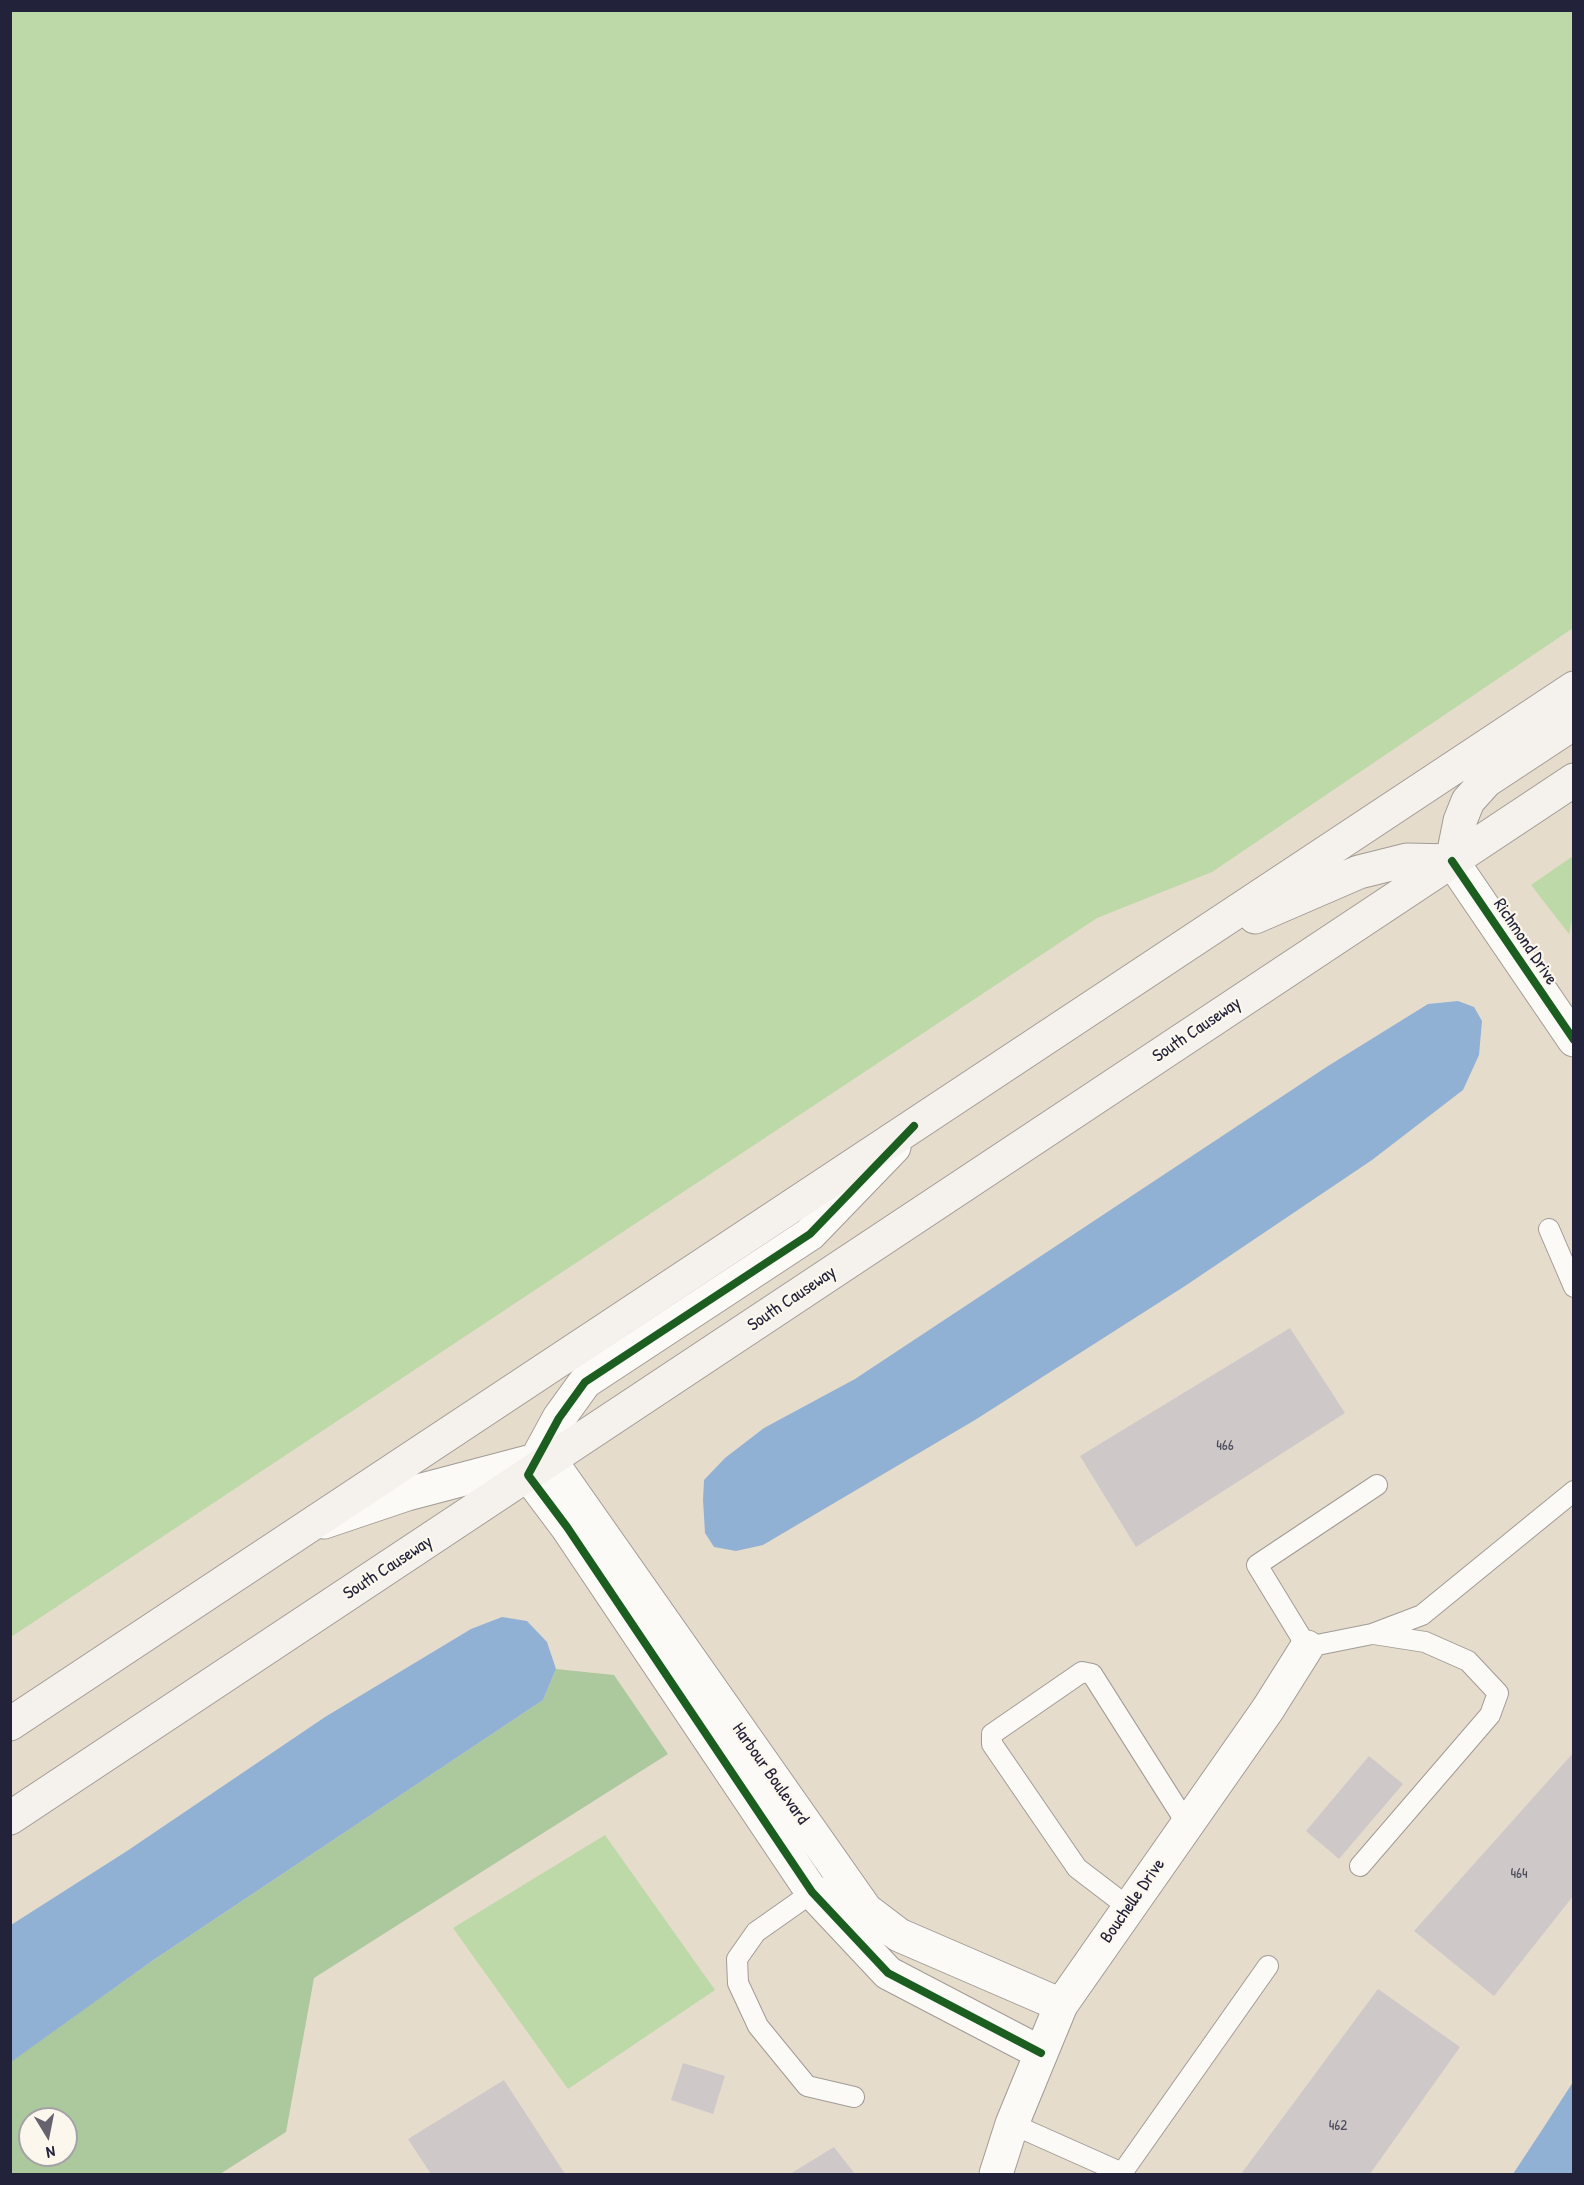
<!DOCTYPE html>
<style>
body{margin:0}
#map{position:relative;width:1584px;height:2185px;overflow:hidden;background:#e6dccc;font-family:"Patrick Hand",sans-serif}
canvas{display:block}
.frame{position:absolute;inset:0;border:12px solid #22223b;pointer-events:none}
.north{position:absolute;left:18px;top:2107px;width:60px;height:60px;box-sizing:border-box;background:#fbf7ec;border:2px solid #a4a2a5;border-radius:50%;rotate:170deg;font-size:16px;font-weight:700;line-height:24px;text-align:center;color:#22223b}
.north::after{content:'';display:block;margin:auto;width:21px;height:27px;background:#67636e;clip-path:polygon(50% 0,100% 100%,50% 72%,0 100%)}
</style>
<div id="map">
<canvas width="1584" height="2185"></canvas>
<div class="frame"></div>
<div class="north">N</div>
</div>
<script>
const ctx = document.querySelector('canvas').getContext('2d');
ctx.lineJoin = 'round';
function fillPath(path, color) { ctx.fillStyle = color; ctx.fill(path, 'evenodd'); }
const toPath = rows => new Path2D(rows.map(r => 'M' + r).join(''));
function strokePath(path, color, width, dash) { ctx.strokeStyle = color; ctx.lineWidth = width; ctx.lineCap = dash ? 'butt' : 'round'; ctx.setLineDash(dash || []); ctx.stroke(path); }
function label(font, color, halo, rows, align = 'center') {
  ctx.font = font + ' "Patrick Hand",sans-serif'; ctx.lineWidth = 4.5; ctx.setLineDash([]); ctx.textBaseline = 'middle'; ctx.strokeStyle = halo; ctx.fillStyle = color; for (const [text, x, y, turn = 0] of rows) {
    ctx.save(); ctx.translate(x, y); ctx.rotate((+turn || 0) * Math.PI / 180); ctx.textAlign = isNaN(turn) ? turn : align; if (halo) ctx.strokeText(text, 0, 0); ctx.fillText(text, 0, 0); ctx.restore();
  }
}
const green = toPath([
 [11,10,1573,11,1573,628,1212,872,1097,918,11,1637],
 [1573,856,1573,915,1569,934,1531,885],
 [605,1835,715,1990,568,2089,453,1928]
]);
const forest = toPath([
 [556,1669,614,1675,668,1754,314,1978,286,2132,220,2174,11,2174,10,2062,152,1961,543,1700],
 [30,2119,66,2119,66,2155,30,2155]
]);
const water = toPath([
 [1458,1001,1474,1007,1482,1021,1479,1055,1463,1090,1372,1160,1185,1286,975,1420,763,1545,736,1551,714,1547,705,1533,703,1500,704,1480,725,1458,764,1428,855,1379,1328,1066,1428,1004],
 [502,1617,527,1621,547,1642,556,1669,543,1700,152,1961,11,2062,11,1925,127,1851,325,1717,471,1629],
 [1573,2082,1573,2174,1513,2174,1542,2130]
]);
const building = toPath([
 [1290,1328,1345,1413,1136,1547,1080,1456],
 [1574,1752,1574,1895,1494,1996,1414,1931],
 [1369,1756,1403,1784,1339,1859,1306,1831],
 [1378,1989,1460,2047,1370,2174,1241,2174],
 [683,2063,725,2076,713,2114,671,2100],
 [504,2080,565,2174,431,2174,408,2139],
 [834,2147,855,2174,790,2174]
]);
const service = toPath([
 [1549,1229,1574,1287],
 [1377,1485,1257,1565,1307,1647,1372,1634,1422,1615,1574,1491],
 [1360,1866,1490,1715,1498,1693,1468,1661,1425,1642,1374,1634],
 [820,1887,756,1932,737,1959,738,1983,758,2026,807,2086,854,2097],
 [1128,1907,1077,1868,992,1744,992,1734,1082,1672,1092,1674,1187,1824],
 [1012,2124,1122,2173,1268,1966]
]);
const minor = toPath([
 [1452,861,1574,1040],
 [996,2174,1012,2124,1061,2005,1268,1709,1307,1647]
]);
const tertiary = toPath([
 [894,1147,810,1234,585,1382,559,1418,528,1475,567,1527,812,1892,888,1973,1041,2053],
 [324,1522,407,1494,536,1460,550,1460,866,1910,899,1935,1061,2005]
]);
const secondary = toPath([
 [1452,861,1460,821,1468,801,1486,781,1574,723],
 [1255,917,1359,872,1407,860,1452,861],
 [10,1724,1574,688],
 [10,1818,1574,780]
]);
const cycleway = toPath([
 [1452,861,1574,1040],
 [914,1126,810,1234,585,1382,559,1418,528,1475,567,1527,812,1892,888,1973,1041,2053]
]);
const numberNames = [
 ["466",1225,1446],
 ["464",1519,1874],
 ["462",1338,2126]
];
const streetNames = [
 ["Richmond Drive",1525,942,56],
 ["South Causeway",1197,1030,-34],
 ["South Causeway",792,1299,-34],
 ["South Causeway",388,1568,-33],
 ["Harbour Boulevard",770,1774,55],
 ["Bouchelle Drive",1133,1901,-55]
];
fillPath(green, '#bdd9a8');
fillPath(forest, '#acc89d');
fillPath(water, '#91b1d4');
fillPath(building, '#cec8c9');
strokePath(service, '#a19b95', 22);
strokePath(minor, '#a19b95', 35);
strokePath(tertiary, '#a19b95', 35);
strokePath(secondary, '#a19b95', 35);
strokePath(service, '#fbfaf7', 20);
strokePath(minor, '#fbfaf7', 33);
strokePath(tertiary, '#fbfaf7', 33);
strokePath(secondary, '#f5f1ed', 33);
strokePath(cycleway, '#1b5e20', 8);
label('15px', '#4d4c5e', null, numberNames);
label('18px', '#22223b', '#fbf7ec', streetNames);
</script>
